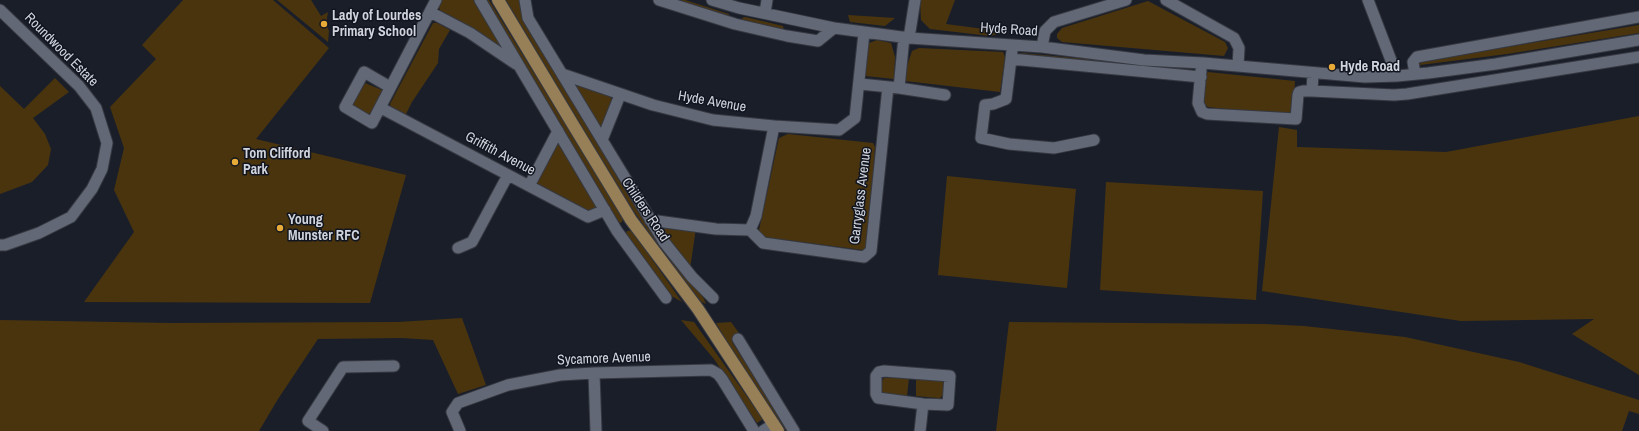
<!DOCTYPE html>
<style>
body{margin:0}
canvas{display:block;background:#1a1e29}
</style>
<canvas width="1639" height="431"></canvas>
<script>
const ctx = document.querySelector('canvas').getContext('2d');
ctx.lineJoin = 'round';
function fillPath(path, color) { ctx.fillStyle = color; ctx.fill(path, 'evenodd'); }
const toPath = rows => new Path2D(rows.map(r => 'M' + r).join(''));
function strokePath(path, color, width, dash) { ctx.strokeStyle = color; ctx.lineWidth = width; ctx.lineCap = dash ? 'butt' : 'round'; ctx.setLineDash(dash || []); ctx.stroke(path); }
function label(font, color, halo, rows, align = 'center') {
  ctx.font = font + ' "Archivo Narrow",sans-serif'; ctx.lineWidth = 3; ctx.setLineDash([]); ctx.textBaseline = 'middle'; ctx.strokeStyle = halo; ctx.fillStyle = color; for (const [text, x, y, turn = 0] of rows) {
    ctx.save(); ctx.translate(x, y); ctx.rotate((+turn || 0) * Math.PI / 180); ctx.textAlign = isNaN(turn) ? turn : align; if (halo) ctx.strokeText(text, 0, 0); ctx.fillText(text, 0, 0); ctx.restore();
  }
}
const green = toPath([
 [183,0,273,0,329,48,256,139,406,175,370,303,84,302,134,232,114,190,124,148,110,107,156,59,142,45],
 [277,0,311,0,321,16,328,12,326,24,329,31,328,42],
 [442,0,474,0,503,49,440,11,439,7],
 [483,0,489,0,623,218,622,222,617,224],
 [506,0,521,0,700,290,706,304,695,299,624,197],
 [669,0,685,0,729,14,728,19],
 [920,0,955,0,946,24,1007,32,990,36,930,29,921,20],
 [1148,1,1225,42,1228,48,1224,56,1062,42,1057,38,1057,34,1062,28],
 [848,15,895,18,885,26,850,22],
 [745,17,783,26,784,31,743,22,742,18],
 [433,23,437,23,450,30,439,49,438,63,412,102,405,116,391,109,390,104],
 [1639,25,1639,33,1507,54,1420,65,1420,62,1423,61],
 [877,40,891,43,895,57,894,79,865,76,869,43],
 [919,48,1003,52,1005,57,1000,92,905,81,905,72,912,51],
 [1022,53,1171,67,1172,72,1018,54],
 [1208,72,1295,81,1294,97,1290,113,1289,114,1278,115,1208,107,1202,102,1206,73],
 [55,78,69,92,33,118,45,134,51,149,48,165,32,182,0,194,0,86,24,109],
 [574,82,610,95,612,101,603,129,597,128,573,87],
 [365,83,382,90,383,94,373,112,368,114,353,108,353,104,362,84],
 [1639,116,1639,375,1572,334,1594,319,1461,321,1262,291,1279,127,1297,130,1297,147,1446,152],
 [788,134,873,143,875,147,868,246,863,250,763,237,759,230,779,138],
 [559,143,598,209,587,213,537,187,536,178,556,144],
 [947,176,1076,189,1067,288,938,275],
 [1106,182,1263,191,1256,300,1100,290],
 [660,224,696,228,690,269,659,228],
 [627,231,632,231,682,302,668,294,625,237],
 [462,318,486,385,458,394,433,340,402,338,318,339,278,399,259,431,0,431,0,320,171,323,398,322],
 [681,320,694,322,763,419,757,423,714,359],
 [731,322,739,333,732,342,789,431,786,431,727,342,716,323],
 [1009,322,1264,324,1304,326,1405,337,1519,362,1639,400,1639,414,1629,411,1622,431,996,431],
 [884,378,909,378,907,396,885,395,881,391,881,383],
 [916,378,942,380,944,383,943,395,940,398,938,398,916,396]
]);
const minor = toPath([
 [480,0,617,231,666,298],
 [525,0,528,18,562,74,653,105,713,120,774,126,839,130,855,118,864,33],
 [659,0,735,24,787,36,818,41,834,28],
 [712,0,739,8,834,28,909,38,1042,47,1144,60,1203,63,1365,77,1397,76,1428,73,1496,64,1639,40],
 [1166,0,1234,38,1239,48,1238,66],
 [1368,0,1397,76],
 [0,10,79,86,96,108,107,143,102,169,92,189,71,217,39,233,5,245,0,245],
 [430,12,470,33,516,64],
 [765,13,767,0],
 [909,38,915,0],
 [1042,47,1045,31,1054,22,1126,0],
 [1012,51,1011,59,1201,77],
 [1011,59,1006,99,993,104,985,105,981,138,1009,144,1054,148,1094,140],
 [1414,68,1413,62,1417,57,1639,17],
 [1201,70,1198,103,1202,112,1207,114,1296,119,1298,95,1299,92,1303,91,1312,91,1313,73],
 [562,74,602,140],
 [860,84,899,88,945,95],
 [390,87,364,72,345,107,372,123,436,0],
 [899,88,904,37],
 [1312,91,1394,95,1407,94,1639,57],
 [620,95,602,140,664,242,692,277,713,298],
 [381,108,588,217,605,210],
 [529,186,558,131],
 [650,220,716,229,750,230,756,216,774,126],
 [750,230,763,243,864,257,871,251,888,87],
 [458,248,472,242,508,175],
 [738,339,794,431],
 [884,371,950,376,948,405,923,404,878,398,876,394,876,376,879,372,884,371],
 [594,373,596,431],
 [323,431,308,421,343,367,394,366],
 [460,431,452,412,458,403,508,385,560,375,594,373,711,370,718,374,722,379,754,431],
 [763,431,774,424],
 [920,431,923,404]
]);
const major = toPath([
 [498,0,572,123,631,220,698,309,778,431]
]);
const markers = [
 [324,24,4,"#e9ab38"],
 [1332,67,4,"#e9ab38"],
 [235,162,4,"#e9ab38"],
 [280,228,4,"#e9ab38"]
];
const poiNames = [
 ["Lady of Lourdes",332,16],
 ["Primary School",332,32],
 ["Hyde Road",1340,67],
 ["Tom Clifford",243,154],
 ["Park",243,170],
 ["Young",288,220],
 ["Munster RFC",288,236]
];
const streetNames = [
 ["Hyde Road",1009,30,4],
 ["Roundwood Estate",61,50,45],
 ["Hyde Avenue",712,102,10],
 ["Griffith Avenue",500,154,28],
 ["Garryglass Avenue",861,196,-83],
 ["Childers Road",645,210,56],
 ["Sycamore Avenue",604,359,-2]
];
fillPath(green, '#49340e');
strokePath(minor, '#363942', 13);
strokePath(major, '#363942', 14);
strokePath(minor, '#626875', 11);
strokePath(major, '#977f57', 12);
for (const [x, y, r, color] of markers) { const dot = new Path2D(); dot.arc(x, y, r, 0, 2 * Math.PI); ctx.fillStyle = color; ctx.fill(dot); strokePath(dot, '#111520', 1.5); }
label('bold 14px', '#d1d4dc', '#111520', poiNames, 'left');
label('14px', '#d1d4dc', '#111520', streetNames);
</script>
